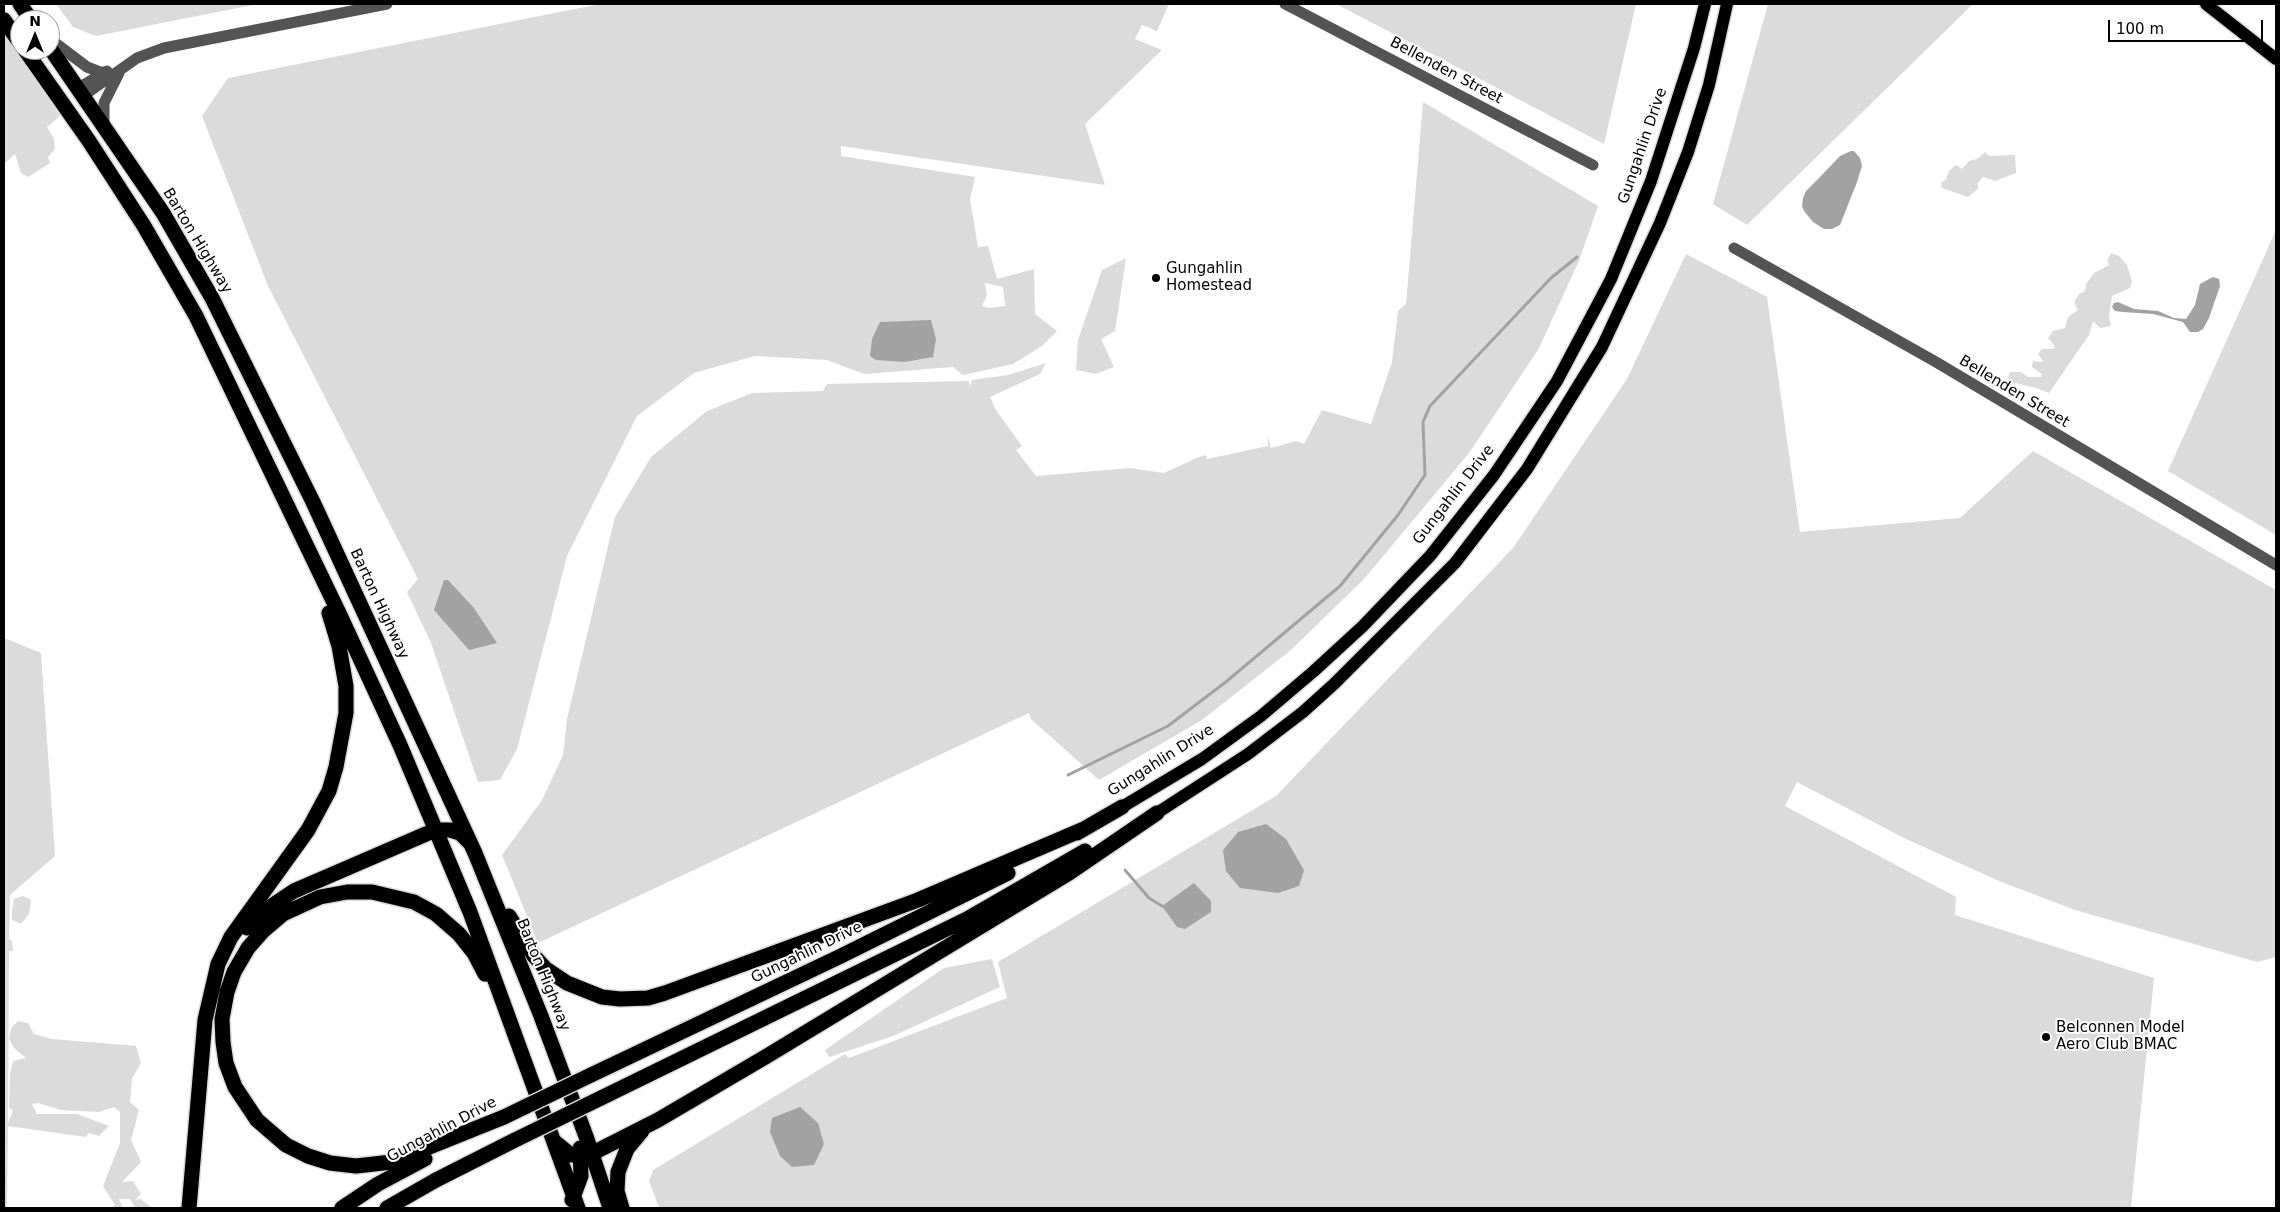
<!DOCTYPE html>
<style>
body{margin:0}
#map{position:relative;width:2280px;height:1212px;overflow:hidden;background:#fff;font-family:"DejaVu Sans",sans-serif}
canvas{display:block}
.frame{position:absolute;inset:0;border:5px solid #000;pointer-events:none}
.north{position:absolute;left:10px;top:10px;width:50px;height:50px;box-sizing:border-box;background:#fff;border:1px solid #999;border-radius:50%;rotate:0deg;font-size:14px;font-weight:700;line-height:20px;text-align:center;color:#000}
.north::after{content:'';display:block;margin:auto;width:18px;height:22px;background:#000;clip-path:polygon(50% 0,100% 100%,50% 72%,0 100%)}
.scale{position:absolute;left:2108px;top:20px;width:155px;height:22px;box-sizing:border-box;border:2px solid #000;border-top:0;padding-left:6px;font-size:15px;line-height:18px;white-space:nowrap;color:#000;-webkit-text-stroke:4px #fff;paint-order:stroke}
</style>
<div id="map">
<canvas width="2280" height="1212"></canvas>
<div class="frame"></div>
<div class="north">N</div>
<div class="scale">100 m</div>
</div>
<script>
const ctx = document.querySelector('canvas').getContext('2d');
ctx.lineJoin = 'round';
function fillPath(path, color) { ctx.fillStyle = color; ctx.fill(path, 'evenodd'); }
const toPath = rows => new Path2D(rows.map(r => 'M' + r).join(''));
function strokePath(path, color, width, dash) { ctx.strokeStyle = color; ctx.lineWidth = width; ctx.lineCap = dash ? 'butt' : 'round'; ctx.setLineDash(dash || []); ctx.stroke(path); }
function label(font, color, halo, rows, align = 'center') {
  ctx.font = font + ' "DejaVu Sans",sans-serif'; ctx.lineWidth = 4; ctx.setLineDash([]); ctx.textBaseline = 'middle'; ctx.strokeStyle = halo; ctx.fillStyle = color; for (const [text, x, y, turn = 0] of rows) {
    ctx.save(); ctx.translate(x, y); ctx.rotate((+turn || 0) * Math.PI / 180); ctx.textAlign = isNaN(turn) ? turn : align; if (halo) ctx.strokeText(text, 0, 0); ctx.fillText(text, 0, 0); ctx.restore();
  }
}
const green = toPath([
 [56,4,258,4,96,36,73,27],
 [600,4,1169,4,1157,31,1142,25,1135,39,1162,50,1085,124,1105,185,841,146,841,156,975,177,970,199,978,247,988,246,997,279,1034,269,1035,314,1057,331,1042,346,1013,364,963,375,953,367,864,374,827,360,755,356,694,373,637,416,567,556,517,749,500,780,478,782,431,643,407,592,418,579,268,286,202,116,228,78],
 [985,283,1003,287,1005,306,989,308,982,306,987,295],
 [1336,4,1636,4,1604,144,1392,33],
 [1768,4,1973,4,1747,225,1713,204],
 [4,33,60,116,47,127,54,139,55,149,48,157,50,163,28,177,21,173,15,154,4,164],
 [1423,102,1598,206,1579,261,1538,350,1469,453,1365,578,1291,650,1202,720,1099,780,1031,719,1029,713,538,943,502,855,542,800,563,755,567,719,615,517,651,457,707,411,752,393,823,391,827,384,969,381,970,387,972,380,1008,375,1046,363,1040,374,990,397,996,410,1022,446,1016,450,1036,476,1130,468,1164,473,1199,457,1206,455,1207,459,1268,446,1268,437,1271,448,1296,441,1304,444,1322,410,1371,424,1392,362,1398,311,1406,304],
 [1985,152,1989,156,2015,155,2016,173,1995,181,1983,177,1978,183,1978,189,1968,197,1942,188,1941,183,1946,179,1949,171,1956,165,1962,169,1969,161,1977,159],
 [2276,230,2276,535,2168,471],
 [2111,253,2119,256,2127,265,2132,281,2130,288,2112,296,2109,316,2111,326,2100,328,2093,321,2089,335,2049,393,2036,388,2007,381,2010,372,2021,372,2028,377,2041,377,2042,374,2032,367,2033,361,2044,362,2038,354,2042,349,2053,349,2055,346,2048,338,2053,331,2065,328,2068,317,2078,310,2074,302,2079,294,2085,291,2086,284,2094,273,2109,265,2107,261],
 [1686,254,1767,297,1800,532,1960,518,2033,451,2276,590,2276,957,2257,962,2075,910,1999,881,1904,838,1797,782,1785,806,1956,897,1955,915,2154,978,2131,1208,659,1208,649,1181,653,1170,845,1054,849,1058,1007,998,998,962,1276,796,1513,548,1627,379],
 [1126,258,1115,331,1101,339,1114,367,1096,374,1076,370,1078,340,1102,270],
 [4,638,41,653,55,856,10,895,9,939,12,941,13,951,9,951,8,1123,13,1111,9,1107,10,1074,13,1061,26,1058,14,1048,9,1039,11,1028,18,1021,28,1023,34,1034,52,1039,136,1046,141,1063,132,1079,130,1102,139,1110,131,1140,141,1162,122,1182,133,1181,141,1194,135,1200,141,1199,152,1208,135,1208,130,1199,119,1199,123,1208,111,1208,115,1205,103,1186,120,1143,120,1112,114,1107,99,1112,61,1110,38,1103,32,1104,37,1114,77,1114,109,1126,99,1136,89,1133,86,1137,8,1126,7,1201,6,1208,4,1208],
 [23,896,31,900,29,914,21,924,12,920,12,909,14,899],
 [992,959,1000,987,893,1036,829,1057,825,1050,944,968]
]);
const water = toPath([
 [1851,151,1854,151,1860,158,1862,166,1857,182,1840,225,1832,229,1824,229,1813,222,1804,211,1802,206,1803,198,1806,191,1820,177,1840,156],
 [2213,277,2219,279,2220,286,2209,318,2203,329,2198,332,2190,332,2183,322,2153,314,2123,312,2115,311,2112,307,2114,303,2118,302,2134,309,2158,311,2174,318,2186,319,2195,305,2200,284],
 [931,320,936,339,933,357,904,362,876,360,870,356,872,339,880,322],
 [444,580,448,580,474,608,497,643,469,650,434,610],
 [1266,824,1286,839,1304,870,1299,886,1278,893,1240,888,1226,871,1223,850,1238,832],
 [1194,883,1211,901,1211,912,1185,929,1177,927,1162,906],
 [800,1107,818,1123,824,1144,814,1165,792,1167,780,1156,770,1132,772,1118]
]);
const stream = toPath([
 [1068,775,1168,726,1227,681,1340,586,1398,515,1425,475,1423,422,1430,406,1551,278,1577,257],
 [1125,870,1149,898,1162,906]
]);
const minor = toPath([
 [1285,4,1593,165],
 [50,39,87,67,100,72,106,72],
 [79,92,85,84,107,71],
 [81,94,90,91,137,58,164,48,387,4],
 [104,126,104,103,119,73],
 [1734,248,1936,362,2276,565]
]);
const major = toPath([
 [2206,4,2276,59],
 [1122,807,1202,759,1261,716,1314,671,1363,626,1430,556,1494,475,1557,381,1611,279,1651,181,1694,48,1705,4],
 [1157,813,1248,754,1303,712,1334,684,1455,563,1527,469,1602,347,1660,223,1688,152,1709,85,1727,4]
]);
const highway = toPath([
 [20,4,31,20],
 [4,20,20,43],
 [50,48,163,213,212,298,313,502,475,853,541,1016,587,1139,610,1208],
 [25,50,89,141,144,226,196,316,339,613,400,745,470,912,578,1208],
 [1077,833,1122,807],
 [509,916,534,956,546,969,567,983,602,997,620,999,648,998,665,993,918,900,1084,829],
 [247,928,264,911,294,891,426,834,437,830,450,830,460,833,469,842],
 [485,974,474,953,459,934,436,914,414,902,372,892,347,892,320,897,283,914,263,931,248,948,234,972,227,992,222,1019,223,1042,226,1063,235,1087,257,1120,286,1145,308,1156,330,1163,356,1166,392,1162,504,1117],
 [591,1075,841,956,1008,873],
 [601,1098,967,919,1085,851],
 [555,1142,571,1155,589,1155,658,1120,767,1056,1069,873,1157,813],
 [572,1200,581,1176,580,1148],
 [189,1208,205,1020,218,964,231,937,308,830,329,791,336,767,346,713,346,686,339,646,329,613],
 [342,1208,378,1184,425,1159],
 [387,1208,436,1180,515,1140],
 [622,1208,617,1191,618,1172,627,1149,642,1131]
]);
const highwayBridge = toPath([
 [504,1117,591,1075],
 [515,1140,601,1098]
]);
const markers = [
 [1156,278,5,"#000"],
 [2046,1037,5,"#000"]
];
const streetNames = [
 ["Bellenden Street",1446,71,28],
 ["Gungahlin Drive",1643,146,-71],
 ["Barton Highway",197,241,59],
 ["Bellenden Street",2014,392,31],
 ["Gungahlin Drive",1454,495,-52],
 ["Barton Highway",379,604,65],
 ["Gungahlin Drive",1161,761,-32],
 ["Gungahlin Drive",807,953,-26],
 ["Barton Highway",543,975,68],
 ["Gungahlin Drive",442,1130,-28]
];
const poiNames = [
 ["Gungahlin",1166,269],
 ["Homestead",1166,286],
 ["Belconnen Model",2056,1028],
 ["Aero Club BMAC",2056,1045]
];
fillPath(green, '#dbdbdb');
fillPath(water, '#a2a2a2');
strokePath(stream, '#a2a2a2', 3);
strokePath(major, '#dbdbdb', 15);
strokePath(highway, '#dbdbdb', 18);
strokePath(minor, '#545454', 11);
strokePath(major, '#000', 12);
strokePath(highway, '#000', 15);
strokePath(highwayBridge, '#dbdbdb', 18, []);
strokePath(highwayBridge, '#000', 15);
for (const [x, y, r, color] of markers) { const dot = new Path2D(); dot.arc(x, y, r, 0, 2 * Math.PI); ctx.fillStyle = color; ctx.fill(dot); strokePath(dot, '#fff', 2); }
label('15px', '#000', '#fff', streetNames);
label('15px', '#000', '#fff', poiNames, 'left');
</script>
